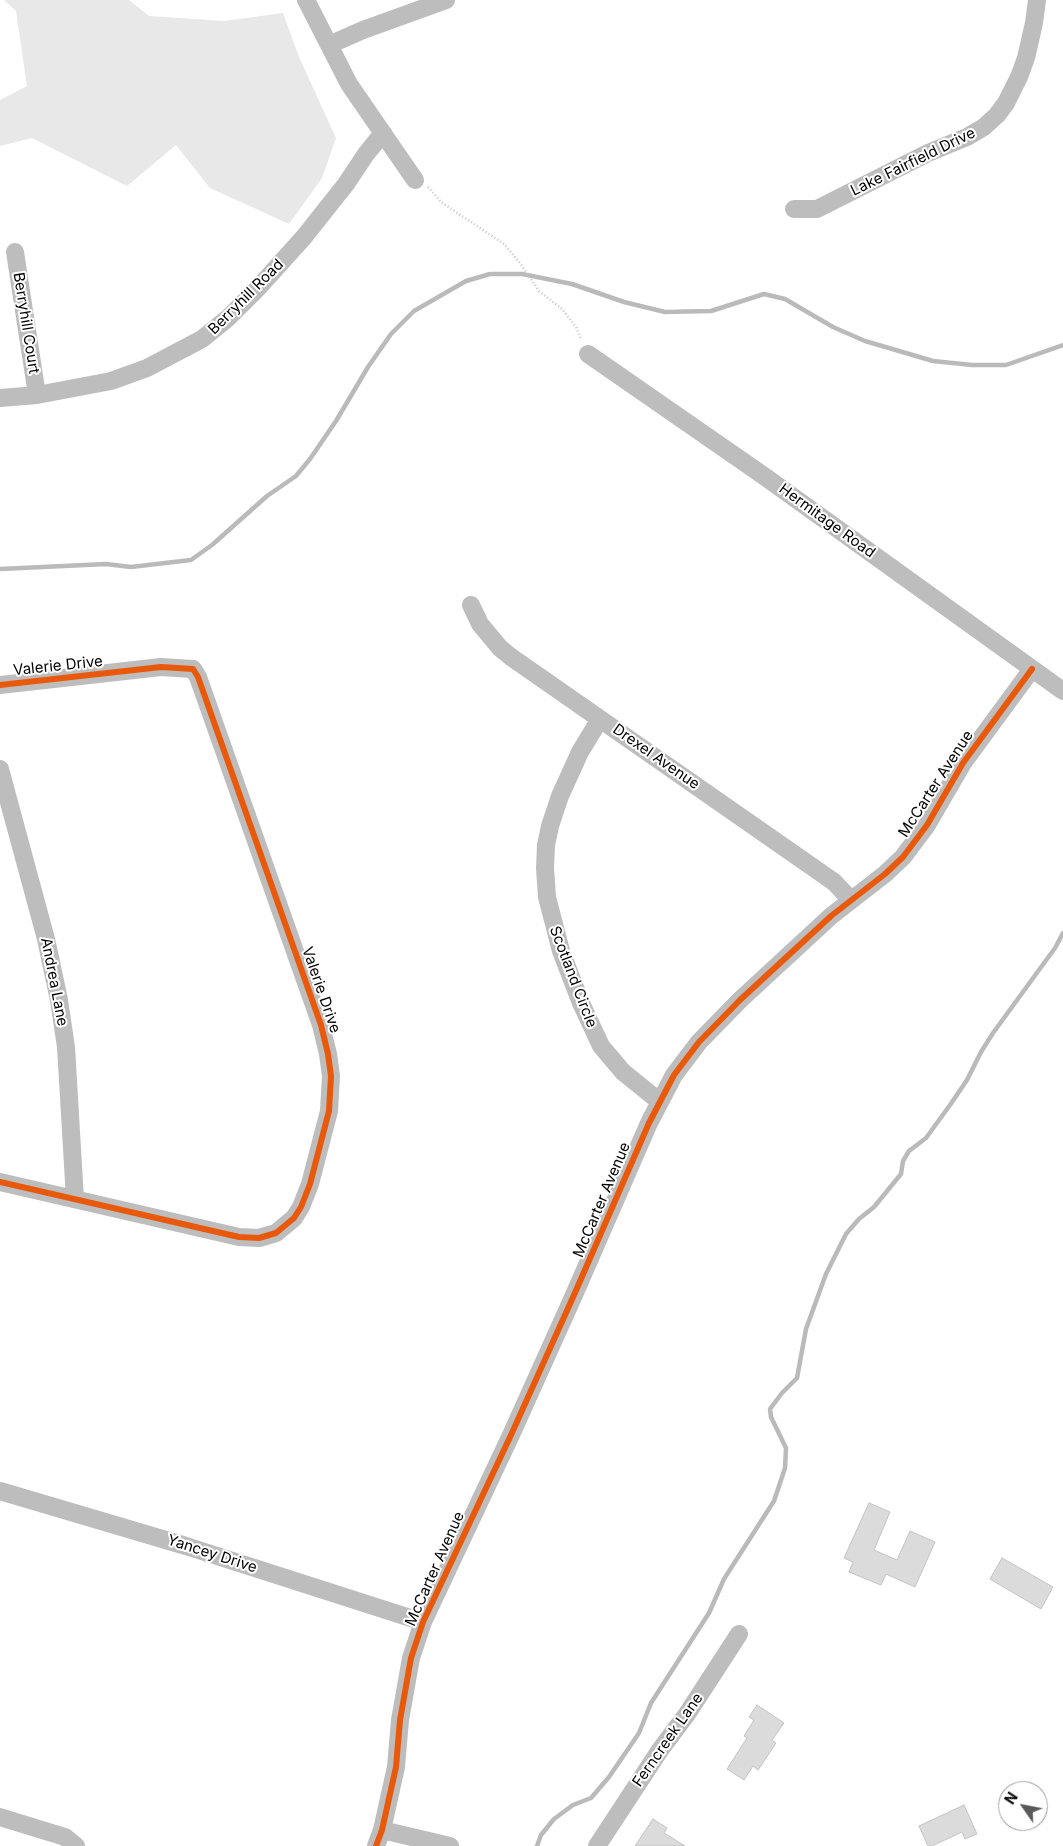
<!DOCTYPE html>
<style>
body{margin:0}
#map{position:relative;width:1063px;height:1846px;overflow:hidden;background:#fff;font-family:Inter,sans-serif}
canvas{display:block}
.north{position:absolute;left:998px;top:1781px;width:50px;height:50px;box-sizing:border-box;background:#fff;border:1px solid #999;border-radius:50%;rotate:303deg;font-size:14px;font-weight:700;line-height:20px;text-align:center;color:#000}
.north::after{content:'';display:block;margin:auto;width:18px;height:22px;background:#595959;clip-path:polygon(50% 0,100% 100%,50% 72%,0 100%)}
</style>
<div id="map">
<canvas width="1063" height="1846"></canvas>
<div class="north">N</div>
</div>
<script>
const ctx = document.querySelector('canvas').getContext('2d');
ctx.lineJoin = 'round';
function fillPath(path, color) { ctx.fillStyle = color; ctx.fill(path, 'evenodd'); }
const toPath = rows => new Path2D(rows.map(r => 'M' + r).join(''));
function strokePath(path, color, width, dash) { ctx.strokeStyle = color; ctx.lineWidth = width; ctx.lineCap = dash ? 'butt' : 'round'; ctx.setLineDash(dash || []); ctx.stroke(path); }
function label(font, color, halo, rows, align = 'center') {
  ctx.font = font + ' Inter,sans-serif'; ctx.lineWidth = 4; ctx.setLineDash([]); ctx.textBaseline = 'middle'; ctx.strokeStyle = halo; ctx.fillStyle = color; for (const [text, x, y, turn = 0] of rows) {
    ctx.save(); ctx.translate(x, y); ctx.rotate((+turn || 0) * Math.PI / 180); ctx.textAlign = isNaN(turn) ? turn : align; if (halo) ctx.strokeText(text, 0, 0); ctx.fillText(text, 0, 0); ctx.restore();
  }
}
const green = toPath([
 [4,0,129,0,149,16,224,21,283,13,299,57,336,138,322,178,289,224,210,188,176,145,127,186,32,138,0,146,0,100,27,86,16,11]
]);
const stream = toPath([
 [0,569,106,564,131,567,191,560,212,545,267,496,296,476,310,459,336,421,368,367,391,334,414,311,466,281,490,274,522,274,572,284,624,302,665,312,711,311,764,294,785,299,833,327,865,341,933,361,972,365,1006,365,1063,345],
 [537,1846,541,1835,554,1819,573,1805,591,1798,609,1777,639,1733,651,1703,709,1613,724,1579,774,1501,785,1468,786,1448,771,1417,770,1409,782,1393,797,1378,806,1329,826,1274,846,1234,859,1219,874,1207,901,1174,903,1161,909,1151,926,1138,950,1105,967,1080,981,1052,993,1033,1055,948,1063,933]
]);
const building = toPath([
 [869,1503,890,1512,874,1550,897,1560,910,1531,935,1542,915,1587,886,1574,881,1585,849,1572,853,1562,844,1558,869,1503],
 [1002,1558,1053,1587,1041,1609,990,1579,1002,1558],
 [757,1705,784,1723,772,1740,776,1743,758,1770,753,1766,744,1780,727,1769,747,1738,744,1736,754,1720,749,1717,757,1705],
 [964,1805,977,1834,965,1839,962,1832,932,1846,928,1846,919,1826,964,1805],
 [653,1819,667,1828,664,1833,685,1846,635,1846,653,1819]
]);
const path = toPath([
 [428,187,441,202,504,244,520,263,539,291,562,309,576,327,581,339]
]);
const minor = toPath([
 [306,0,349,84,415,180],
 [329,45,363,30,446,0],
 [794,209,817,209,928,153,967,137,984,127,997,115,1006,103,1019,77,1026,58,1034,23,1037,0],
 [15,252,37,395],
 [588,354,764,476,1063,691],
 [0,398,37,395,111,381,147,368,202,339,228,318,258,288,304,237,346,184,366,154,383,133],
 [471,605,480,624,500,648,511,657,834,882,851,900],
 [0,685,161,667,193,669,198,677,321,1025,328,1054,331,1076,329,1111,310,1184,301,1207,294,1218,276,1233,259,1238,239,1237,0,1182],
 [600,719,580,752,560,796,550,826,546,845,545,868,547,897,561,951,581,1003,601,1046,623,1072,659,1101],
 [0,769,46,939,59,1000,66,1047,75,1199],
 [0,1491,186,1546,423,1622],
 [0,1817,65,1837,76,1846],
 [382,1830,450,1846],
 [376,1846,382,1830,396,1767,400,1720,411,1658,423,1622,511,1435,574,1295,649,1123,674,1075,699,1042,740,1000,831,916,885,874,903,857,927,825,963,763,1032,669],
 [597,1846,660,1750,687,1714,739,1634]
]);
const cycleway = toPath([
 [0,685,161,667,193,669,198,677,321,1025,328,1054,331,1076,329,1111,310,1184,301,1207,294,1218,276,1233,259,1238,239,1237,0,1182],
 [376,1846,382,1830,396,1767,400,1720,411,1658,423,1622,511,1435,574,1295,649,1123,674,1075,699,1042,740,1000,831,916,885,874,903,857,927,825,963,763,1032,669]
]);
const streetNames = [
 ["Lake Fairfield Drive",913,162,-26],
 ["Berryhill Road",246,297,-45],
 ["Berryhill Court",26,323,81],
 ["Hermitage Road",827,521,36],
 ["Valerie Drive",58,666,-6],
 ["Drexel Avenue",656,757,35],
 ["McCarter Avenue",936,784,-57],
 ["Scotland Circle",573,977,69],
 ["Andrea Lane",54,982,79],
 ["Valerie Drive",321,990,71],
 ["McCarter Avenue",602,1200,-67],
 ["Yancey Drive",212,1554,18],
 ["McCarter Avenue",435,1569,-66],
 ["Ferncreek Lane",668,1740,-55]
];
fillPath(green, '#e8e8e8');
strokePath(stream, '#bababa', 4.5);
fillPath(building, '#dbdbdb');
strokePath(building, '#c3c3c3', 1);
strokePath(path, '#c2c2c2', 2.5, [1, 2.5]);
strokePath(minor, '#bdbdbd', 18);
strokePath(cycleway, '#e8590c', 6);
label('15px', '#000', '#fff', streetNames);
</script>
